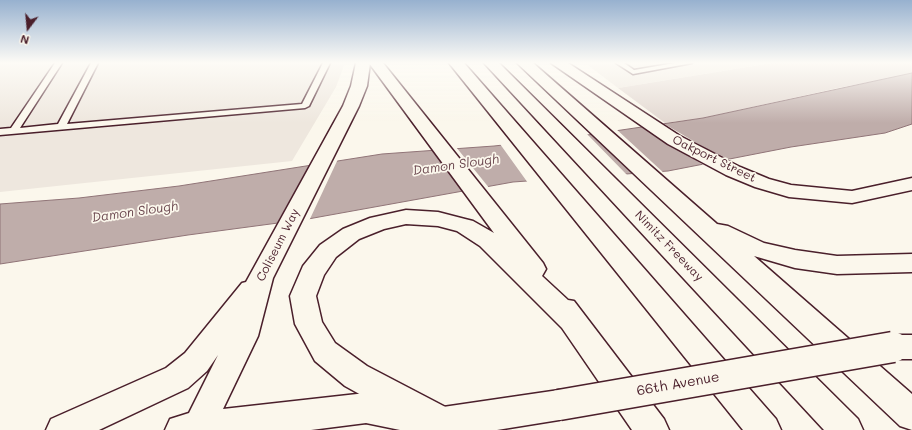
<!DOCTYPE html>
<style>
body{margin:0}
#map{position:relative;width:912px;height:430px;overflow:hidden;background:#fbf7ec;font-family:Mali,sans-serif}
canvas{display:block}
.north{position:absolute;left:8px;top:8px;width:40px;height:40px;-webkit-text-stroke:3px #fbf7ec;paint-order:stroke;rotate:196deg;font-size:11px;font-weight:700;line-height:16px;text-align:center;color:#4a1f2b}
.north::after{content:'';display:block;margin:auto;width:14px;height:18px;background:#4a1f2b;clip-path:polygon(50% 0,100% 100%,50% 72%,0 100%)}
</style>
<div id="map">
<canvas width="912" height="430"></canvas>
<div class="north">N</div>
</div>
<script>
const ctx = document.querySelector('canvas').getContext('2d');
ctx.lineJoin = 'round';
function fillPath(path, color) { ctx.fillStyle = color; ctx.fill(path, 'evenodd'); }
const toPath = rows => new Path2D(rows.map(r => 'M' + r).join(''));
function strokePath(path, color, width, dash) { ctx.strokeStyle = color; ctx.lineWidth = width; ctx.lineCap = dash ? 'butt' : 'round'; ctx.setLineDash(dash || []); ctx.stroke(path); }
function label(font, color, halo, rows, align = 'center') {
  ctx.font = font + ' Mali,sans-serif'; ctx.lineWidth = 3.5; ctx.setLineDash([]); ctx.textBaseline = 'middle'; ctx.strokeStyle = halo; ctx.fillStyle = color; for (const [text, x, y, turn = 0] of rows) {
    ctx.save(); ctx.translate(x, y); ctx.rotate((+turn || 0) * Math.PI / 180); ctx.textAlign = isNaN(turn) ? turn : align; if (halo) ctx.strokeText(text, 0, 0); ctx.fillText(text, 0, 0); ctx.restore();
  }
}
const built = toPath([
 [0,63,345,63,336,87,292,161,0,192],
 [585,63,772,63,618,88]
]);
const green = toPath([
 [772,63,912,63,912,74,838,88,703,118,665,123,618,88]
]);
const water = toPath([
 [912,73,912,124,885,133,791,147,668,171,513,182,308,219,188,235,0,264,0,204,79,198,179,186,382,154,494,146,567,138,703,118,912,73]
]);
const pier = toPath([
 [661,122,707,149,733,161,705,166,638,125],
 [615,128,665,174,639,175,593,132],
 [586,133,628,176,528,183,500,144],
 [456,147,490,189,465,194,431,148],
 [338,159,309,221,276,225,310,164]
]);
const lane = toPath([
 [55,63,62,63,20,128,58,124,91,63,98,63,67,124,302,104,323,63,330,63,309,106,305,108,0,135,0,129,11,128,55,63],
 [616,63,624,63,634,70,675,63,692,63,633,74,616,63]
]);
const secondary = toPath([
 [356,63,370,63,367,86,359,106,273,278,258,336,223,409,366,393,443,407,559,390,570,394,575,405,570,416,559,420,497,430,400,430,366,423,311,430,165,430,170,419,189,413,218,355,207,371,188,388,99,430,46,430,51,419,166,368,185,353,242,283,246,282,343,106,351,86,356,63],
 [551,63,568,63,680,136,740,167,769,179,791,185,852,191,912,178,912,190,852,203,789,197,755,187,726,175,668,144,551,63]
]);
const highway = toPath([
 [369,63,383,63,543,263,546,269,542,276,568,300,574,301,664,419,669,430,632,430,562,328,480,246,457,231,438,226,406,224,384,229,359,239,336,257,324,275,316,296,322,322,335,343,367,366,455,412,459,423,456,430,424,430,345,386,315,361,295,324,290,296,303,266,320,245,343,229,370,218,406,210,438,212,465,219,473,221,494,233,369,63],
 [449,63,464,63,776,419,781,430,743,430,449,63],
 [484,63,499,63,858,419,863,430,824,430,484,63],
 [517,63,533,63,717,224,728,226,764,243,795,250,837,256,912,254,912,272,837,274,795,268,754,256,912,394,912,430,900,426,517,63],
 [893,335,912,335,912,359,893,359,883,356,879,347,883,338,893,335]
]);
const secondaryBridge = toPath([
 [559,405,893,347]
]);
const streetNames = [
 ["Oakport Street",714,159,26],
 ["Coliseum Way",278,245,-63],
 ["Nimitz Freeway",669,246,46]
];
const waterNames = [
 ["Damon Slough",456,165,-8],
 ["Damon Slough",135,212,-8]
];
const nearStreetnames = [
 ["66th Avenue",678,384,-10]
];
fillPath(built, '#eee7de');
fillPath(green, '#e2d7d0');
fillPath(water, '#bfadaa');
strokePath(water, '#907477', 1);
fillPath(pier, '#fbf7ec');
strokePath(lane, '#4a1f2b', 3);
strokePath(secondary, '#4a1f2b', 3);
strokePath(highway, '#4a1f2b', 3);
fillPath(lane, '#fbf7ec');
fillPath(secondary, '#fbf7ec');
fillPath(highway, '#fbf7ec');
strokePath(secondaryBridge, '#4a1f2b', 33, []);
strokePath(secondaryBridge, '#fbf7ec', 30);
const sky = ctx.createLinearGradient(0, 0, 0, 123);
sky.addColorStop(0, '#97b1cf');
sky.addColorStop(0.51, '#fdfbf6');
sky.addColorStop(1, '#fdfbf600');
ctx.fillStyle = sky;
ctx.fillRect(0, 0, 912, 123);
label('12px', '#4a1f2b', '#fbf7ec', streetNames);
label('italic 13px', '#6d4a51', '#fbf7ec', waterNames);
label('14px', '#4a1f2b', '#fbf7ec', nearStreetnames);
</script>
